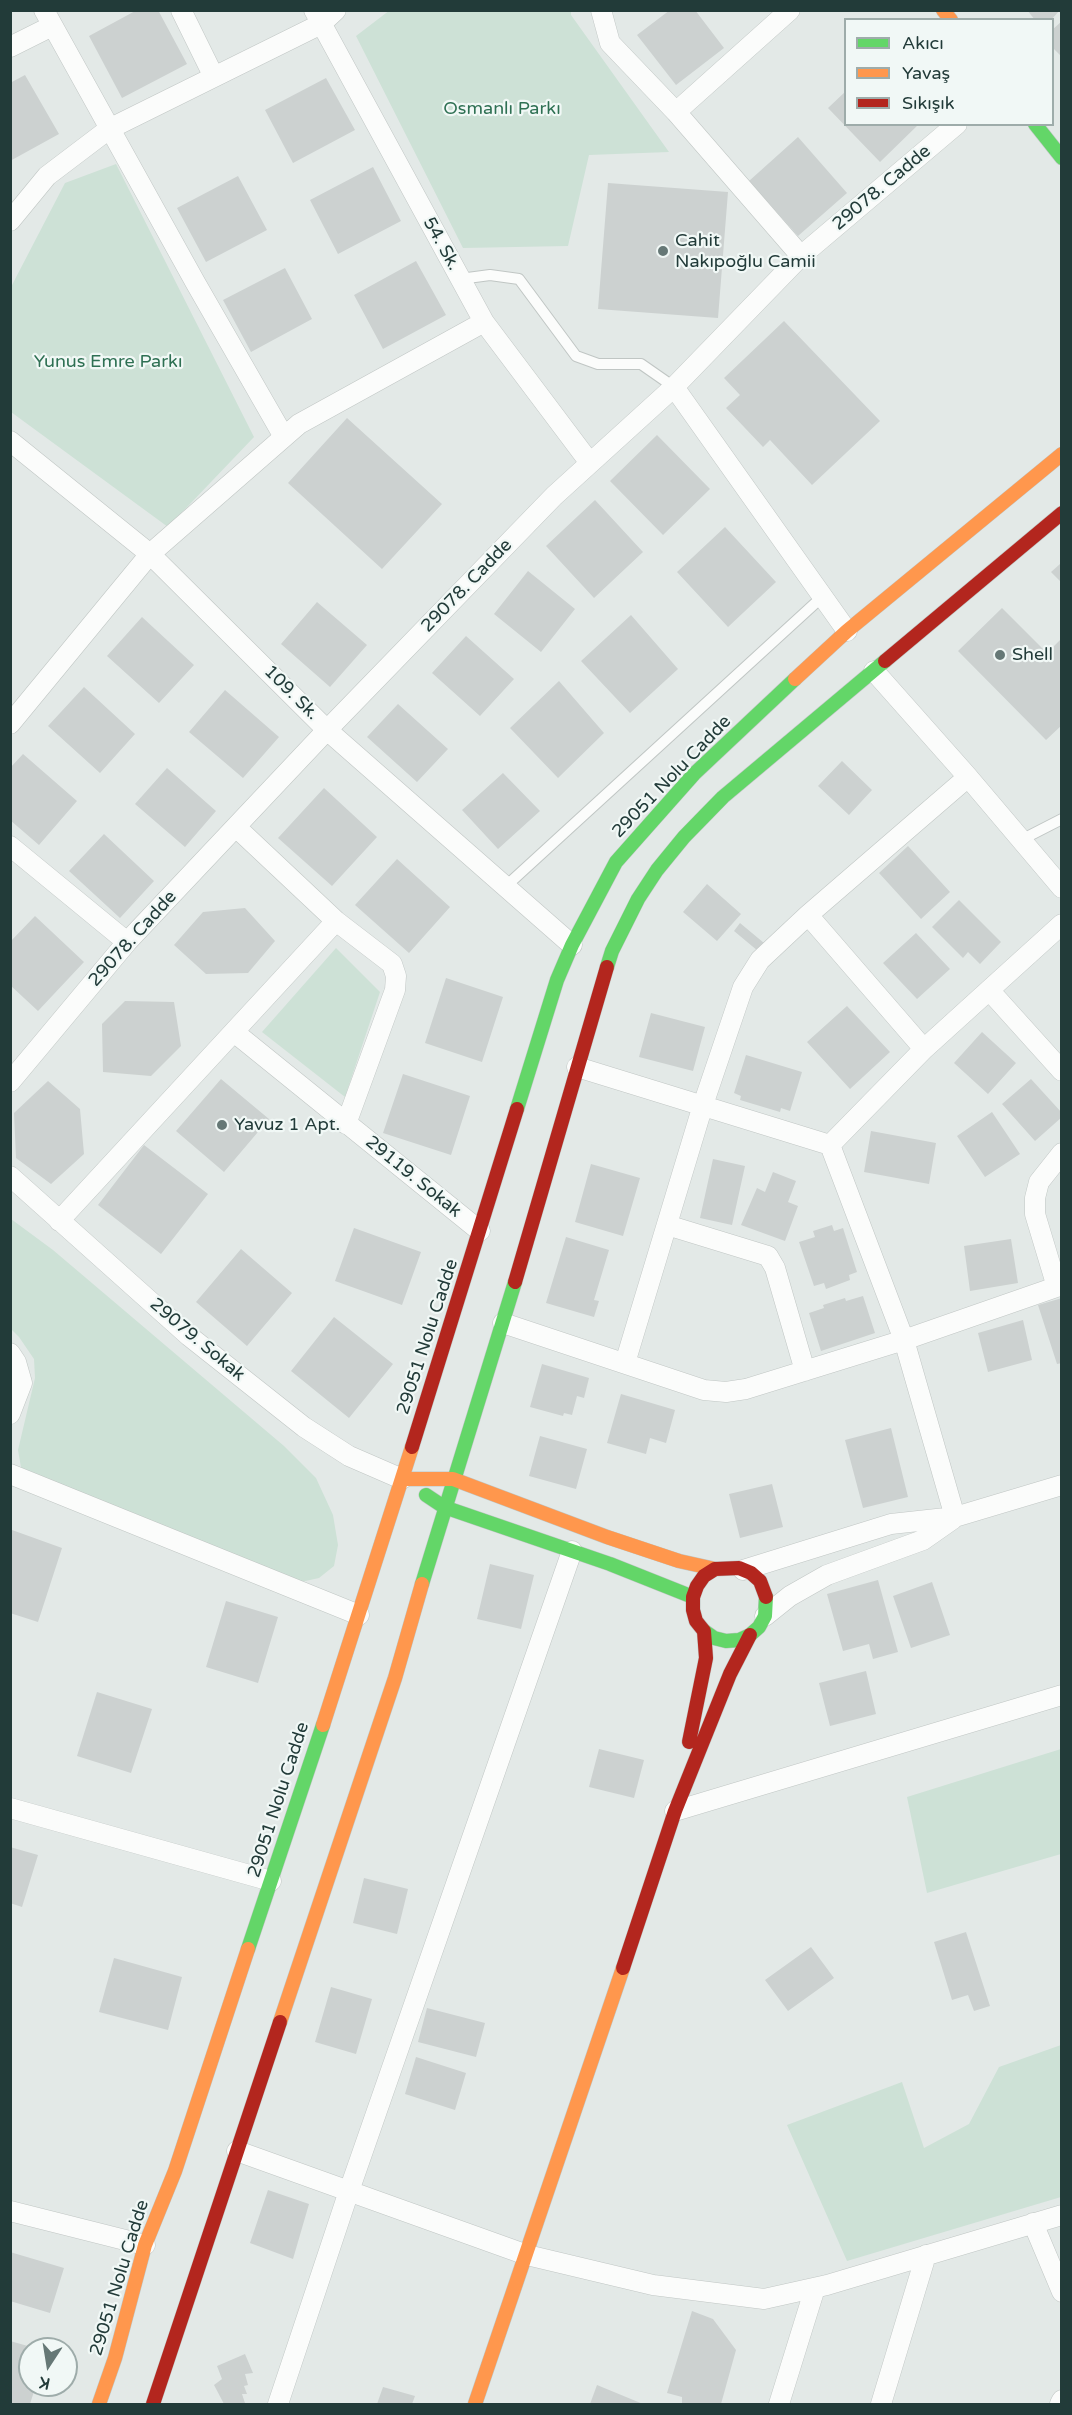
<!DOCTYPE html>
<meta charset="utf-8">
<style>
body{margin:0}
#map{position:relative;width:1072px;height:2415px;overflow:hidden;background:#e3e9e7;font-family:"Varela Round",sans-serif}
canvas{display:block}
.frame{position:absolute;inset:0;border:12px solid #223b39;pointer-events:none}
.legend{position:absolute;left:844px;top:18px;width:210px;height:108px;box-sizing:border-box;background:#f1f8f6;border:2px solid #9eacaa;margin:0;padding:8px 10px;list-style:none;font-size:18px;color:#223b39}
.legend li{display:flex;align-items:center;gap:12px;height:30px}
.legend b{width:30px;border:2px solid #9eacaa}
.north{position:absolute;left:18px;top:2337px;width:60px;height:60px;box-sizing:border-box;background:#f1f8f6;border:2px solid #9eacaa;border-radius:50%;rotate:192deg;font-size:16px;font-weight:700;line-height:24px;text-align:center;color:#223b39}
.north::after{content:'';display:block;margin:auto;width:21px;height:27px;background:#667876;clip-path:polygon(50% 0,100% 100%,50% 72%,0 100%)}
</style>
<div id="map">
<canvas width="1072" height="2415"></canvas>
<div class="frame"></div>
<ul class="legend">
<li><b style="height:8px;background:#63d668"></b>Akıcı</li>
<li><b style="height:8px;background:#ff974d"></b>Yavaş</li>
<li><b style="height:8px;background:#b3261e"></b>Sıkışık</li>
</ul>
<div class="north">K</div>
</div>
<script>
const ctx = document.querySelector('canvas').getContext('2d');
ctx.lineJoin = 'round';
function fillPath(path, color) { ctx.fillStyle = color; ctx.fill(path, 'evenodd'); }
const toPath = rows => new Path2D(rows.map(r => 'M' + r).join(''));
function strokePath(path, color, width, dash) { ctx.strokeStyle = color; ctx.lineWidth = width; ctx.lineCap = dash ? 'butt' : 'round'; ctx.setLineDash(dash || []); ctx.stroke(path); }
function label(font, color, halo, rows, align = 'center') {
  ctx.font = font + ' "Varela Round",sans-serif'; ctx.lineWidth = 4.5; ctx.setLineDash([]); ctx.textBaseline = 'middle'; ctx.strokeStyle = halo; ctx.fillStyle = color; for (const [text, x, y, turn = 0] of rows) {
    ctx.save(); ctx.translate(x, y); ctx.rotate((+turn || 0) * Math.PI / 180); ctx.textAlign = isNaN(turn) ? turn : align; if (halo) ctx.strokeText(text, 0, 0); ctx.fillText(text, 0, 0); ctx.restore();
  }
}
const green = toPath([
 [390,10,571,11,571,15,669,152,589,155,568,246,463,248,356,36],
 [116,164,254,437,168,527,11,412,11,287,65,183],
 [336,948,380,992,345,1097,262,1032],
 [11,1219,53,1250,284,1446,316,1478,333,1515,338,1545,334,1566,319,1578,301,1582,22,1473,18,1450,35,1378,34,1359,19,1337,11,1329],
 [1061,1749,1061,1854,927,1893,907,1797],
 [1061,2045,1061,2197,847,2261,787,2125,902,2082,924,2148,969,2124,999,2067]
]);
const building = toPath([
 [137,10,158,10,187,64,122,98,89,36],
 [670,10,695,10,724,48,676,85,637,35],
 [1027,10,1060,10,1051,20,1035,20],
 [1062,21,1062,57,1052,47,1052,30],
 [25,75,59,134,10,161,10,83],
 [326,78,355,130,293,163,265,110],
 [846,91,846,124,919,124,880,162,828,108],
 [798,137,847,193,798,236,749,181],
 [373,167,401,221,338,254,310,200],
 [238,176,267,230,206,262,177,208],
 [608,183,728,192,718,318,598,309],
 [416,261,446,315,383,349,354,295],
 [285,268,312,319,251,352,223,300],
 [784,321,880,421,812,485,770,440,763,447,726,408,740,395,724,378],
 [347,418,442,504,382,569,288,483],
 [657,435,710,489,663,535,610,481],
 [595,500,643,552,594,598,546,546],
 [725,527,776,582,728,627,677,572],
 [1060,564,1062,565,1062,583,1051,572],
 [528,571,575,609,541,652,494,614],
 [317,602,367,645,330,687,281,644],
 [1002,608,1047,653,1062,638,1062,725,1046,740,958,651],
 [631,615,678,669,630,713,581,661],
 [142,617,194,665,159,703,107,656],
 [466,636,514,679,480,716,432,673],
 [559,681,604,733,558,778,510,728],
 [84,687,135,734,100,773,48,726],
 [225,690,279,737,243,778,189,732],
 [398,704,448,749,417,782,367,737],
 [23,754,77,801,39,845,10,820,10,768],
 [842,761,872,790,849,815,818,786],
 [167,768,216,811,185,847,135,804],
 [503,773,540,811,498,849,462,810],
 [324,788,377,837,332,886,278,838],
 [104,834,154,881,120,918,69,871],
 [908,846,950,892,921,919,879,873],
 [397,859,450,907,409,953,355,905],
 [707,884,741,914,717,941,683,912],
 [959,900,1001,942,980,964,968,952,963,958,932,927],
 [245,908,275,941,248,973,206,974,174,945,203,912],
 [35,916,84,962,38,1011,10,985,10,942],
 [740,923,764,943,758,951,734,931],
 [916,933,950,969,917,999,883,963],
 [446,978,503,997,482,1062,425,1043],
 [125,1001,174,1002,181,1046,151,1076,103,1072,102,1024],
 [847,1006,890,1052,850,1089,807,1042],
 [651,1013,705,1027,693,1071,639,1057],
 [982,1032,1016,1063,988,1094,954,1063],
 [746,1055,802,1072,790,1111,781,1108,780,1112,740,1100,741,1096,734,1093],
 [403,1074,470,1096,451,1155,383,1133],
 [221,1079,269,1119,224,1172,176,1131],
 [1031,1079,1062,1113,1062,1117,1035,1141,1002,1104],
 [48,1081,80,1109,84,1154,51,1184,16,1158,14,1113],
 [992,1112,1020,1154,985,1177,957,1136],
 [871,1131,936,1143,929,1184,864,1172],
 [144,1145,208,1194,161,1254,98,1205],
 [713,1159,745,1166,732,1225,700,1218],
 [591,1164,640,1178,623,1236,575,1222],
 [773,1172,796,1181,788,1202,798,1206,785,1241,741,1225,757,1188,765,1192],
 [832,1225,834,1231,843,1228,857,1272,849,1275,850,1280,826,1289,824,1283,814,1286,799,1242,815,1237,813,1231],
 [354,1228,421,1252,402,1305,335,1281],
 [566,1237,609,1250,594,1300,599,1301,594,1317,546,1303],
 [1011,1239,1018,1283,970,1291,964,1246],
 [241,1249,292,1293,247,1346,196,1302],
 [863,1296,875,1333,821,1351,809,1313,824,1308,823,1305,845,1298,846,1301],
 [1062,1298,1062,1363,1057,1364,1038,1305],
 [334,1317,393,1364,349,1418,291,1371],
 [1023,1320,1032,1360,988,1372,978,1333],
 [542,1364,589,1378,584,1398,577,1396,572,1415,564,1413,563,1416,530,1407],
 [621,1394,675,1410,666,1443,650,1438,646,1454,607,1443],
 [891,1428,908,1497,863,1508,845,1440],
 [540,1436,587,1449,576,1489,529,1476],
 [772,1484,783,1527,740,1538,729,1494],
 [12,1530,62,1548,38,1622,10,1613],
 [490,1564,534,1575,521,1629,477,1619],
 [878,1580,898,1652,873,1659,869,1644,843,1651,827,1594],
 [932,1582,950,1635,911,1648,893,1596],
 [226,1601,278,1617,258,1683,206,1667],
 [866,1671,876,1714,830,1726,819,1683],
 [97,1692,152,1709,131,1773,77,1756],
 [599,1749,644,1760,634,1798,589,1787],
 [10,1847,38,1855,22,1907,10,1903],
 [364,1878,408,1889,397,1934,353,1923],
 [966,1932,990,2006,974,2011,968,1995,952,2000,934,1942],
 [811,1947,834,1978,788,2011,765,1980],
 [114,1958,182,1977,168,2030,99,2012],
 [331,1987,372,1999,356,2054,315,2042],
 [427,2008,485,2023,476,2057,418,2042],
 [416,2057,466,2073,455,2110,405,2094],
 [268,2190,309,2204,293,2259,250,2243],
 [10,2252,64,2268,50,2313,10,2301],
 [692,2311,713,2319,736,2350,721,2404,682,2404,682,2397,667,2393],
 [10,2341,35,2348,30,2349,30,2385,36,2385,30,2404,10,2404],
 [245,2354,253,2373,245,2374,248,2385,244,2386,247,2394,242,2394,245,2403,224,2404,214,2385,222,2379,217,2366],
 [597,2385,643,2404,590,2404],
 [383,2387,415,2396,412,2404,377,2404]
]);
const lane = toPath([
 [460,279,490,275,519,279,576,356,598,364,641,364,674,387],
 [1021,840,1062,819],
 [505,887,822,597]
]);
const street = toPath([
 [44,10,195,282,284,437],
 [181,10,214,77],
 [314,10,484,322,590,463],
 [601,10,610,43,676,112,801,256],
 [10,47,52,26],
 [676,112,790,10],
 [10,221,47,176,109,129,321,24,336,10],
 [674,387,847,631],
 [10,441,150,554,327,730,572,945],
 [874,671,968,777,1062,888],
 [10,724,150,554,299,424,484,322],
 [236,827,336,921,392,964,396,976,395,990,346,1124],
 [10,846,127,942],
 [989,990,1062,1071],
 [234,1032,480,1231],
 [924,1049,808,915,968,777],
 [577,1067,830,1145,924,1049,1062,924],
 [10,1082,127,942,327,730,554,496,674,387,801,256,957,124],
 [830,1145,904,1340,1062,1285],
 [10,1176,189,1336,304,1427,349,1456,402,1479],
 [59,1221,336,921],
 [667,1225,768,1256,775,1268,805,1371],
 [1057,1287,1035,1214,1035,1198,1039,1182,1062,1153],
 [503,1323,704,1390,726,1392,746,1389,904,1340,955,1517],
 [10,1353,16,1362,22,1383,10,1414],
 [625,1363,703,1105,743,987,760,960,808,915],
 [10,1474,359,1615],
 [743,1570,891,1524,955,1517,1062,1485],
 [765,1616,790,1596,827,1575,923,1540,953,1519],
 [10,1808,271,1881],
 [675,1811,1062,1695],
 [237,2151,527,2255,653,2285,764,2299,827,2285,1062,2215],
 [10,2211,145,2245],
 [1033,2223,1062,2292],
 [278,2404,349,2191,572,1551],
 [779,2404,815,2288],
 [881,2404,926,2255],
 [1060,2404,1062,2400]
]);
const fast = toPath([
 [1035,124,1062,158],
 [607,967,612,951,638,899,657,870,684,837,723,797,885,661],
 [517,1109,557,980,572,945,616,862,694,774,795,679],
 [426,1495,444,1507,610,1564,693,1597],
 [422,1584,515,1282],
 [704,1631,714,1638,726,1641,739,1640,750,1635,759,1627,765,1616,766,1597],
 [248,1949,323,1725]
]);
const slow = toPath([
 [943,10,951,20],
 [795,679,847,631,1062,454],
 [402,1479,453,1479,607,1537,679,1561,715,1569],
 [323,1725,412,1447],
 [280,2022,395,1678,422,1584],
 [99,2404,115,2358,145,2245,175,2171,248,1949],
 [475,2404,623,1968]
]);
const jam = toPath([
 [885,661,1062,513],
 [515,1282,607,967],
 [412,1447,517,1109],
 [689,1742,706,1658,704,1631,696,1621,693,1610,693,1597,697,1586,704,1576,715,1569,739,1568,751,1573,760,1581,766,1597],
 [623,1968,675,1811,730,1674,750,1635],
 [153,2404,280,2022]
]);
const markers = [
 [663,251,6,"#667876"],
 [1000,655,6,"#667876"],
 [222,1125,6,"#667876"]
];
const parkNames = [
 ["Osmanlı Parkı",502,109],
 ["Yunus Emre Parkı",108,362]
];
const streetNames = [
 ["29078. Cadde",882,188,-40],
 ["54. Sk.",441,244,61],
 ["29078. Cadde",467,586,-46],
 ["109. Sk.",291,693,45],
 ["29051 Nolu Cadde",672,777,-46],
 ["29078. Cadde",133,939,-48],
 ["29119. Sokak",413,1177,39],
 ["29051 Nolu Cadde",428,1337,-72],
 ["29079. Sokak",197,1340,40],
 ["29051 Nolu Cadde",279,1800,-72],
 ["29051 Nolu Cadde",120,2278,-73]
];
const poiNames = [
 ["Cahit",675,241],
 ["Nakıpoğlu Camii",675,262],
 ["Shell",1012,655],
 ["Yavuz 1 Apt.",234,1125]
];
fillPath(green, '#cde1d6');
fillPath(building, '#ccd1d0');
strokePath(lane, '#c0c6c4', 12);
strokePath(street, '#c0c6c4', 21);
strokePath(fast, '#bfc6c4', 15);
strokePath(slow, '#bfc6c4', 15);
strokePath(jam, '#bfc6c4', 15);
strokePath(lane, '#fbfcfb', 10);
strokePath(street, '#fbfcfb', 20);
strokePath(fast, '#63d668', 14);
strokePath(slow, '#ff974d', 14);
strokePath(jam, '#b3261e', 14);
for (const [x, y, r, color] of markers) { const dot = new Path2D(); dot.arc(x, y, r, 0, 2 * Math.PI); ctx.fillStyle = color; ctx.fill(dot); strokePath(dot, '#f1f8f6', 2); }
label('18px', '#2e7053', '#f1f8f6', parkNames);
label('18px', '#223b39', '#f1f8f6', streetNames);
label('18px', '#223b39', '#f1f8f6', poiNames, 'left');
</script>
